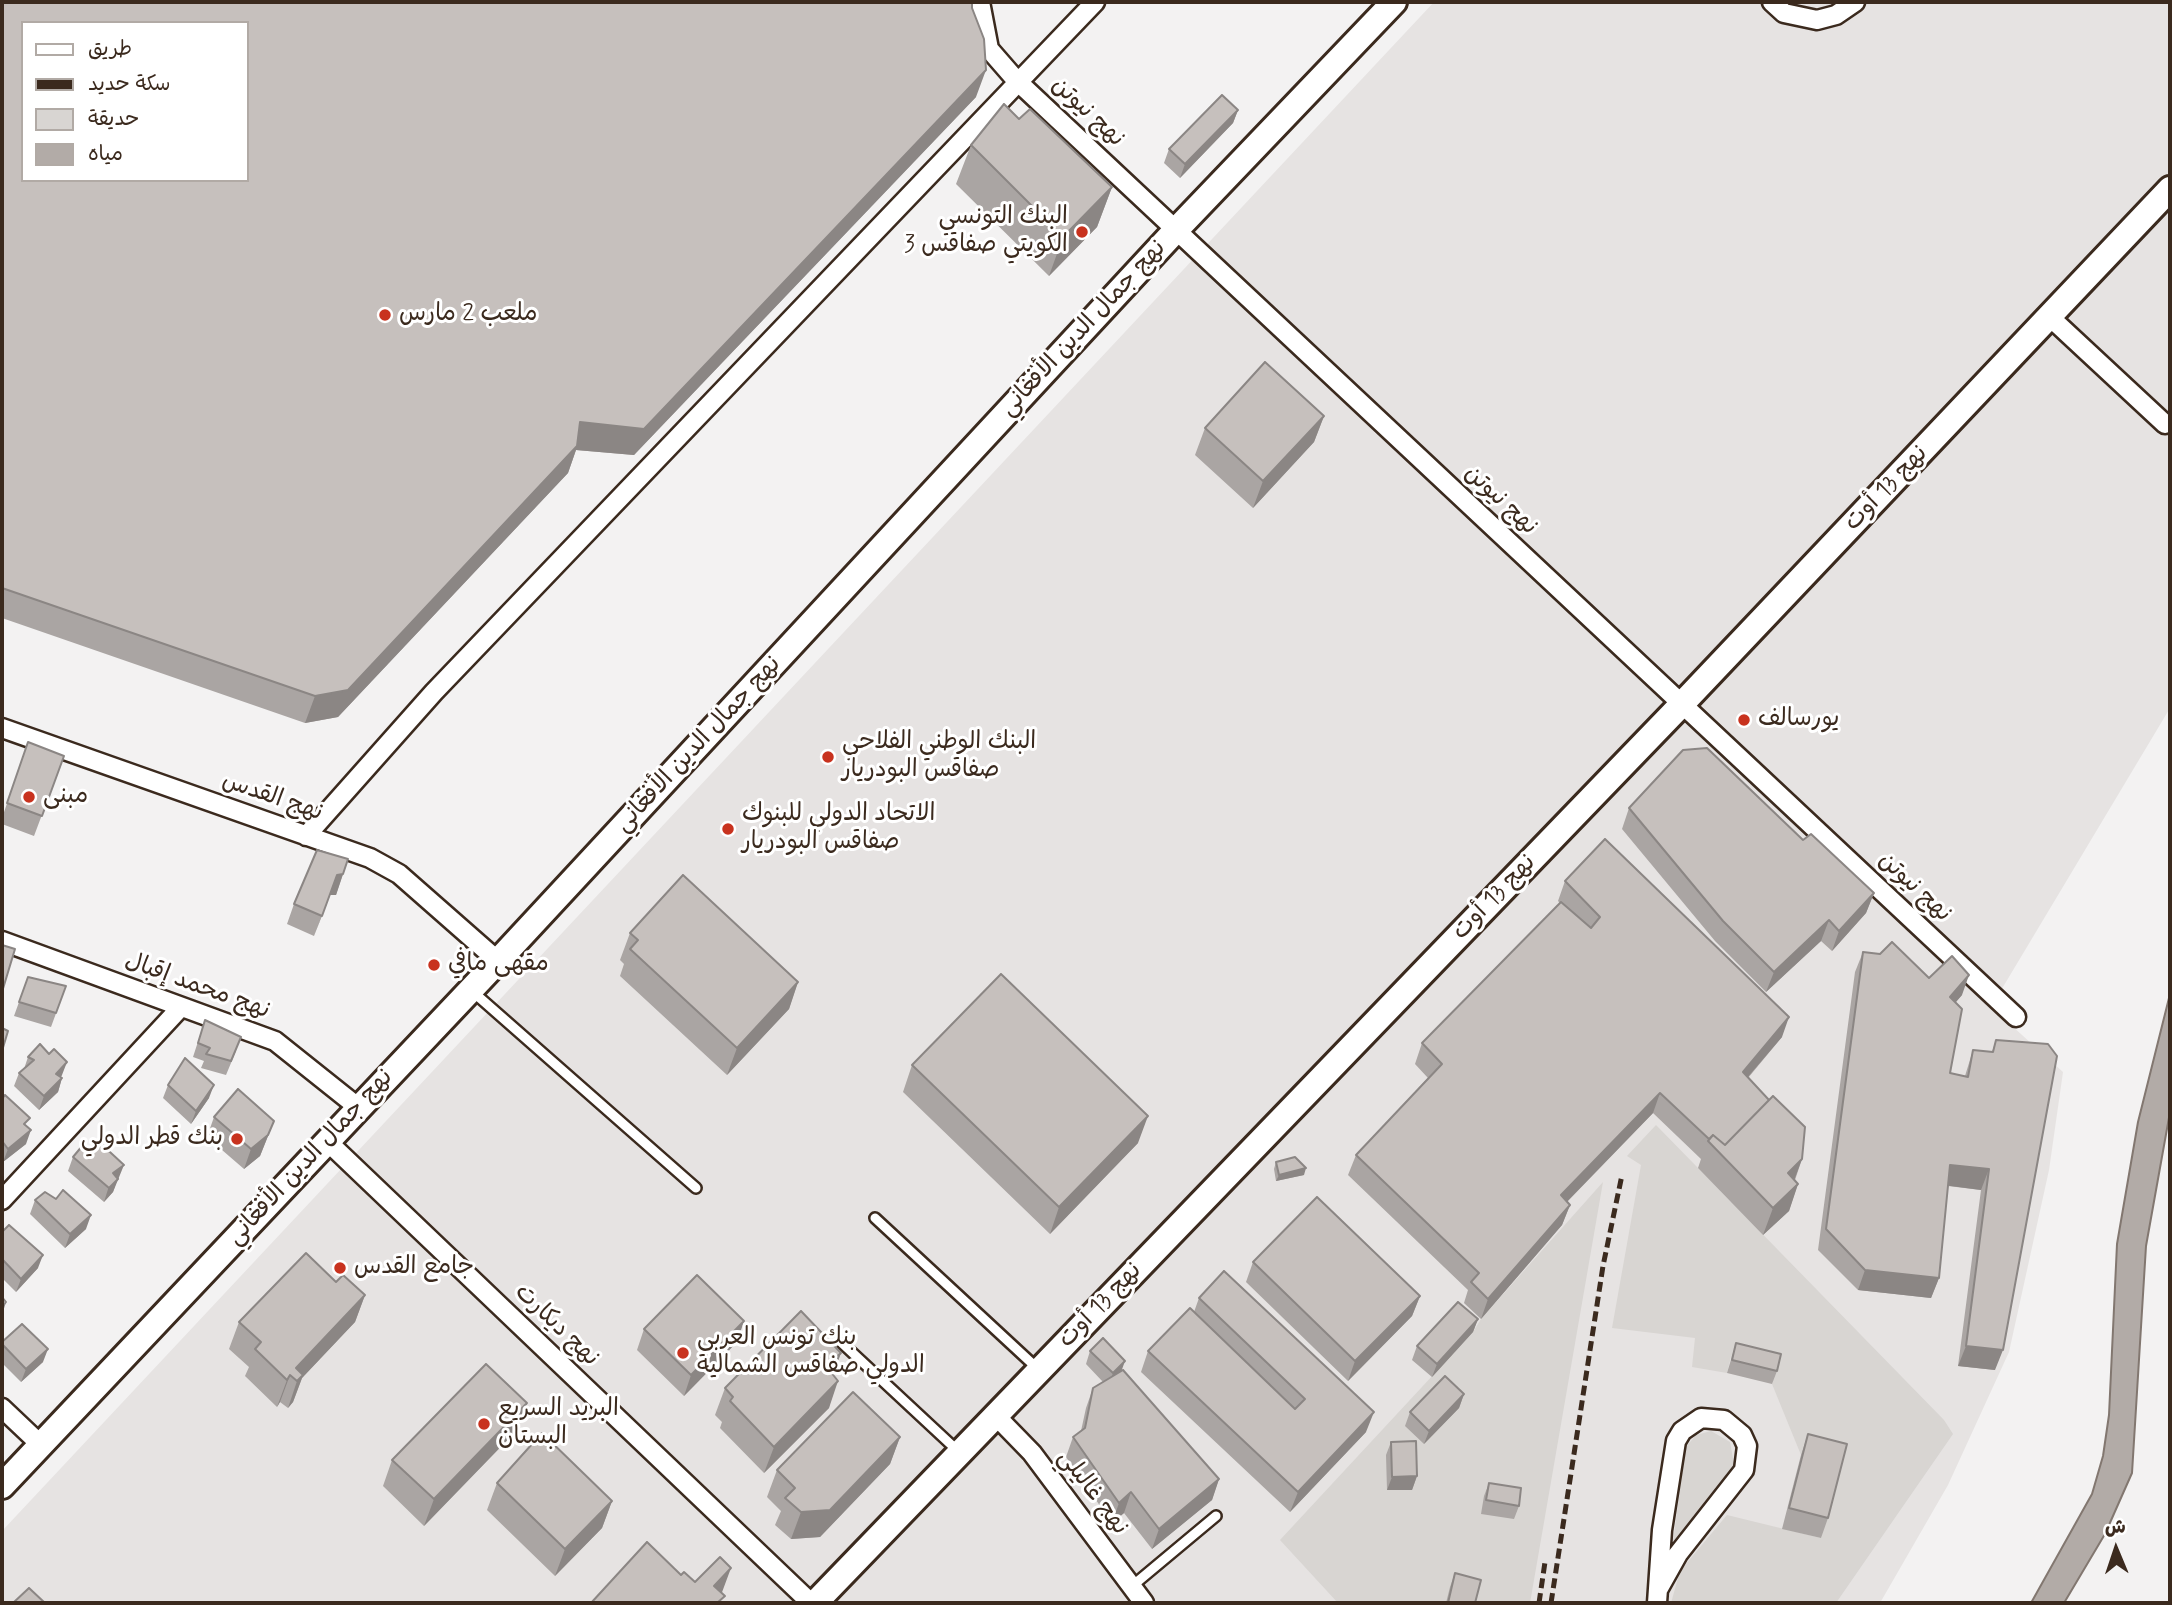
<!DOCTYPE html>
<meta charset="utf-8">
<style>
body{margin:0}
#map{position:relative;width:2172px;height:1605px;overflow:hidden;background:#f3f2f2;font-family:Mynerve,"Playpen Sans Arabic",sans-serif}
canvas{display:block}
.frame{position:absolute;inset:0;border:4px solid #3b2a1e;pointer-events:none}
.legend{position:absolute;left:21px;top:21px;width:228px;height:161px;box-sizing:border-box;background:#fff;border:2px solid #b1aaa5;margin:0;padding:9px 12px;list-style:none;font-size:21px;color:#3b2a1e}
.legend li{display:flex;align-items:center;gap:14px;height:35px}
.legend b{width:35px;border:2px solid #b1aaa5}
.north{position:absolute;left:2081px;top:1514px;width:70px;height:70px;-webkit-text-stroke:5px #fff;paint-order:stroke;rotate:358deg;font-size:19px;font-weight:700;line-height:28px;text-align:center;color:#3b2a1e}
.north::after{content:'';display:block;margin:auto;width:24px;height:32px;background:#3b2a1e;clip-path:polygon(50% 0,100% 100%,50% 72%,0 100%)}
</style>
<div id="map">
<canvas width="2172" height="1605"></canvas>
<div class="frame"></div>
<ul class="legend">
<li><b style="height:9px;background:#fff"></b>طريق</li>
<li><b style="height:9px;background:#3b2a1e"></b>سكة حديد</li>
<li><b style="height:19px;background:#d8d5d2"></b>حديقة</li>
<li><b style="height:19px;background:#b2aba7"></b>مياه</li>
</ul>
<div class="north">ش</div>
</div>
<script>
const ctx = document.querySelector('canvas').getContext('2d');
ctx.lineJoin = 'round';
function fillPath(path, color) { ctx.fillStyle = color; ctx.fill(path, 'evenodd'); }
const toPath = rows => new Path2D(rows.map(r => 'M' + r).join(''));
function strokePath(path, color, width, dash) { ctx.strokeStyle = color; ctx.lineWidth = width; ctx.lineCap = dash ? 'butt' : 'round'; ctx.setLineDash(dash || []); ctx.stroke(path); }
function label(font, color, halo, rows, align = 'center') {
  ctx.font = font + ' Mynerve,"Playpen Sans Arabic",sans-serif'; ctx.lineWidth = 6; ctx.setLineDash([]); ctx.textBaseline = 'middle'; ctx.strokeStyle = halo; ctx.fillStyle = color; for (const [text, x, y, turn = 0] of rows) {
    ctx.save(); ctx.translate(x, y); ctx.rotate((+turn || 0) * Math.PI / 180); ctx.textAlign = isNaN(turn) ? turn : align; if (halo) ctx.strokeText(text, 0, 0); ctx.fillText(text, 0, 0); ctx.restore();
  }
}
const built = toPath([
 [1434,2,2170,2,2170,708,1991,1007,2063,1072,2049,1170,2009,1352,1948,1485,1880,1603,2,1603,2,1531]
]);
const green = toPath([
 [1656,1125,1944,1420,1953,1434,1836,1603,1671,1603,1680,1571,1727,1515,1821,1538,1839,1465,1801,1455,1772,1384,1776,1368,1731,1357,1727,1373,1692,1367,1695,1338,1612,1328,1641,1165,1627,1156],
 [1603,1182,1530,1603,1338,1603,1280,1540,1473,1332,1481,1319],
 [1711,1431,1730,1442,1734,1464,1680,1538,1673,1541,1686,1447,1696,1435]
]);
const water = toPath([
 [2170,994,2170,1112,2146,1246,2132,1473,2105,1534,2064,1603,2031,1603,2092,1494,2103,1456,2109,1415,2117,1244,2138,1122,2170,994]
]);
const service = toPath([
 [472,991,696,1188],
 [875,1218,1038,1369],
 [843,1344,959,1452],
 [1131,1587,1216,1516]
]);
const minor = toPath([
 [980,2,989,49,1016,80,2016,1017],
 [1772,2,1784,13,1817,20,1836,15,1855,2],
 [2051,318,2165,424],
 [2,728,370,858,399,874,498,961],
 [306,836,434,692,1095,2],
 [2,941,275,1041,359,1108],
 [328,1142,811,1603],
 [2,1200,181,1007],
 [2,1408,40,1444],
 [996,1416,1032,1453,1144,1603],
 [1657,1603,1662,1530,1676,1441,1682,1431,1701,1418,1724,1420,1742,1435,1747,1446,1744,1470,1678,1554,1659,1588]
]);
const secondary = toPath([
 [2,1486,498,961,1176,230,1394,2],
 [815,1603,1681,705,2170,189]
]);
const rail = toPath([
 [1539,1603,1545,1562],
 [1551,1603,1603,1266,1622,1175]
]);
const wall = toPath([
 [2,2,976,97,634,455,576,450,568,473,338,717,305,723,2,618],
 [1238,110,1233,123,1180,178,1164,163,1169,149],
 [1019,119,1112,187,1097,227,1049,276,956,184,971,145],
 [1324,416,1314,442,1253,508,1195,455,1205,428],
 [28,742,64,756,34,836,2,824,2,818],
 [1629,808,1803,840,1874,893,1866,913,1832,951,1821,941,1766,992,1715,941,1622,829],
 [348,859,336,895,330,895,314,936,287,924,294,904],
 [1565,881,1782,1037,1748,1078,1802,1159,1795,1180,1798,1184,1789,1211,1763,1235,1698,1168,1701,1159,1653,1113,1567,1202,1570,1205,1562,1225,1481,1319,1464,1303,1468,1290,1348,1175,1356,1155,1428,1078,1415,1064,1422,1043,1560,903,1558,901],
 [630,933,798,982,789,1009,727,1075,620,976,624,964,620,960],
 [1863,952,1929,978,1962,995,1955,1003,1950,1073,1965,1076,1973,1050,1992,1052,1996,1040,1995,1370,1958,1366,1981,1190,1948,1186,1939,1278,1931,1298,1858,1290,1818,1250,1855,972],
 [28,977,66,986,51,1027,14,1016],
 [205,1020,236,1051,226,1075,201,1068,204,1061,193,1057],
 [28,1057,62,1075,61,1077,62,1078,58,1092,39,1110,14,1086,19,1073,24,1069],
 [912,1065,1138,1143,1050,1234,903,1092],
 [168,1085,209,1098,191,1124,163,1098],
 [2,1099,27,1127,26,1144,3,1162,2,1160],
 [214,1117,274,1121,260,1156,244,1169,207,1137],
 [73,1157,119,1178,117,1180,113,1192,104,1202,68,1171],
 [1276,1162,1304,1175,1276,1181,1274,1169],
 [35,1200,86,1229,65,1248,30,1214],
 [2,1232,38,1268,16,1292,2,1278],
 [1253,1262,1420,1296,1412,1316,1348,1381,1246,1282],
 [336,1282,365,1295,355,1322,302,1378,293,1402,288,1408,280,1402,277,1407,245,1376,249,1367,229,1349,239,1322],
 [1199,1298,1366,1432,1290,1512,1141,1372,1148,1351,1194,1312],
 [1478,1319,1473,1332,1432,1377,1412,1360,1417,1346],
 [644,1329,737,1342,684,1396,637,1350],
 [2,1342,43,1362,21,1382,2,1363],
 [1736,1343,1777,1371,1772,1384,1727,1373],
 [1090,1351,1121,1371,1219,1479,1212,1500,1152,1549,1124,1513,1112,1523,1066,1457,1073,1437,1081,1431,1086,1408,1093,1388,1103,1382,1086,1364],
 [841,1353,833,1374,829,1408,764,1473,720,1428,722,1422,715,1415,725,1388],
 [1464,1394,1459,1408,1424,1444,1405,1426,1410,1412],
 [527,1403,517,1430,424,1526,383,1486,392,1460],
 [1808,1434,1828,1518,1821,1538,1782,1529,1801,1455],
 [900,1437,890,1464,820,1537,791,1539,775,1525,781,1511,767,1497,777,1470],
 [1391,1442,1417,1476,1412,1490,1387,1490,1386,1455],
 [497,1483,612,1501,602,1528,555,1576,487,1510],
 [1489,1483,1519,1506,1514,1519,1481,1514,1484,1496],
 [1455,1573,1475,1603,1446,1603,1450,1587]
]);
const shadedWall = toPath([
 [986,70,976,97,634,455,576,450,568,473,338,717,305,723,315,696,580,422],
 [1238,110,1233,123,1180,178,1185,164],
 [1112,187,1097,227,1049,276,1063,237],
 [1324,416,1314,442,1253,508,1263,481],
 [343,874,336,895,330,895,314,936,337,875],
 [1874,893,1866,913,1832,951,1839,931],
 [1829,920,1821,941,1766,992,1774,972],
 [1969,975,1962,995,1942,1018,1950,997],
 [798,982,789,1009,727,1075,737,1048],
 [1789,1017,1782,1037,1735,1092,1743,1072],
 [67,1062,62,1075,51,1087,56,1074],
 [62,1078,58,1092,39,1110,44,1096],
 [214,1085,209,1098,191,1124,196,1111],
 [1660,1093,1653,1113,1553,1216,1561,1195],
 [1148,1116,1138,1143,1050,1234,1059,1207],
 [274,1121,260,1156,244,1169,251,1149],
 [31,1130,26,1144,3,1162,8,1149],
 [1802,1159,1792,1186,1788,1173],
 [124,1165,113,1192,104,1202,113,1173],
 [1950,1165,1989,1169,1981,1190,1943,1185],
 [1306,1168,1304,1175,1276,1181,1279,1175],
 [1798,1184,1789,1211,1763,1235,1773,1208],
 [1570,1205,1562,1225,1481,1319,1488,1299],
 [91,1215,86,1229,65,1248,70,1234],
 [43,1255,38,1268,16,1292,21,1279],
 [1865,1270,1939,1278,1931,1298,1858,1290],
 [365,1295,355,1322,302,1378,293,1402,288,1408,297,1381,296,1368],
 [1420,1296,1412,1316,1348,1381,1355,1361],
 [6,1302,2,1315,2,1307],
 [1478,1319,1473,1332,1432,1377,1437,1364],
 [744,1321,737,1342,684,1396,691,1375],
 [1966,1346,2003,1350,1995,1370,1958,1366],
 [48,1349,43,1362,21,1382,26,1369],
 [841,1353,831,1379,826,1366],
 [1125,1361,1120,1375,1108,1387,1113,1373],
 [290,1375,280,1402,277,1407,287,1380],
 [838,1381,829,1408,764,1473,774,1447],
 [1464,1394,1459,1408,1424,1444,1429,1431],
 [527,1403,517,1430,424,1526,434,1499],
 [1374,1412,1366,1432,1290,1512,1298,1492],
 [900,1437,890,1464,820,1537,791,1539,801,1512],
 [1417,1476,1412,1490,1387,1490,1392,1477],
 [1219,1479,1212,1500,1152,1549,1159,1529],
 [1131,1492,1124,1513,1112,1523,1119,1503],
 [612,1501,602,1528,555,1576,565,1549],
 [731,1568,721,1595,714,1586]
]);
const building = toPath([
 [2,2,972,2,972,8,984,39,986,70,644,429,580,422,577,446,348,690,315,696,2,588,2,2],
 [23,23,247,23,247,180,23,180,23,23],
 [1222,95,1238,110,1185,164,1169,149,1222,95],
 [1004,104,1019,119,1030,109,1112,187,1063,237,971,145,1004,104],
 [1265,362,1324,416,1263,481,1205,428,1265,362],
 [28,742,64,756,42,816,7,803,28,742],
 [1707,748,1803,840,1811,834,1874,893,1839,931,1829,920,1774,972,1723,921,1629,808,1683,750,1707,748],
 [1605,839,1789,1017,1743,1072,1769,1100,1725,1145,1713,1135,1709,1139,1660,1093,1561,1195,1570,1205,1488,1299,1471,1282,1479,1273,1356,1155,1442,1064,1422,1043,1561,902,1591,928,1600,917,1565,881,1605,839],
 [317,850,348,859,343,874,337,875,322,916,294,904,317,850],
 [683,875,798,982,737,1048,630,949,638,940,630,933,683,875],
 [1892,942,1929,978,1952,956,1969,975,1950,997,1962,1009,1950,1073,1968,1077,1973,1050,1993,1052,1996,1040,2048,1044,2057,1056,2003,1350,1966,1346,1989,1169,1950,1165,1939,1278,1865,1270,1826,1229,1863,952,1880,954,1892,942],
 [2,945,15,949,2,992,2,945],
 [1001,974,1148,1116,1059,1207,912,1065,1001,974],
 [28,977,66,986,56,1013,19,1002,28,977],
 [205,1020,241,1037,231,1061,206,1054,210,1048,198,1043,205,1020],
 [2,1028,8,1031,2,1051,2,1028],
 [40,1044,49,1054,54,1049,67,1062,56,1074,62,1078,44,1096,19,1073,34,1060,28,1057,40,1044],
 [185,1058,214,1085,196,1111,168,1085,185,1058],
 [238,1089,274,1121,268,1135,251,1149,214,1117,238,1089],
 [5,1095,30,1118,24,1124,31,1130,8,1149,2,1141,2,1099,5,1095],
 [1773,1096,1805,1127,1802,1159,1788,1173,1798,1184,1773,1208,1708,1141,1713,1135,1725,1145,1773,1096],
 [98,1141,124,1165,113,1173,118,1179,109,1188,73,1157,83,1145,90,1149,98,1141],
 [1295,1157,1306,1168,1279,1175,1276,1162,1295,1157],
 [63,1190,91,1215,70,1234,35,1200,45,1192,56,1199,63,1190],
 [1317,1197,1420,1296,1355,1361,1253,1262,1317,1197],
 [9,1225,43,1255,21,1279,2,1259,2,1232,9,1225],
 [306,1253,336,1282,343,1275,365,1295,296,1368,303,1375,297,1381,290,1375,287,1380,255,1349,261,1342,239,1322,306,1253],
 [1224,1271,1374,1412,1298,1492,1148,1351,1190,1308,1295,1409,1305,1399,1199,1298,1224,1271],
 [697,1275,744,1321,691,1375,644,1329,697,1275],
 [2,1297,6,1302,2,1307,2,1297],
 [1458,1302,1478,1319,1437,1364,1417,1346,1458,1302],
 [801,1311,841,1353,826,1366,838,1381,774,1447,730,1401,733,1397,725,1388,801,1311],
 [22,1324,48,1349,26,1369,2,1344,2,1342,22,1324],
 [1103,1338,1125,1361,1113,1373,1090,1351,1103,1338],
 [1736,1343,1781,1354,1777,1371,1732,1360,1736,1343],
 [486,1364,527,1403,434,1499,392,1460,486,1364],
 [1123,1370,1219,1479,1159,1529,1131,1492,1119,1503,1073,1437,1085,1428,1093,1388,1123,1370],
 [1445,1376,1464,1394,1429,1431,1410,1412,1445,1376],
 [853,1392,900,1437,830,1510,801,1512,785,1498,795,1488,777,1470,853,1392],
 [542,1433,612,1501,565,1549,497,1483,542,1433],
 [1808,1434,1847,1444,1828,1518,1789,1508,1808,1434],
 [1416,1441,1417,1476,1392,1477,1391,1442,1416,1441],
 [1489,1483,1521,1488,1519,1506,1486,1500,1489,1483],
 [647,1542,681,1575,684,1572,695,1582,720,1557,731,1568,714,1586,725,1596,717,1603,591,1603,647,1542],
 [1455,1573,1481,1580,1475,1603,1448,1603,1455,1573],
 [29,1588,45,1603,13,1603,29,1588]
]);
const markers = [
 [1082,232,7,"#c8321e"],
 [385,315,7,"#c8321e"],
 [1744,720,7,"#c8321e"],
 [828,757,7,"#c8321e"],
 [29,797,7,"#c8321e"],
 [728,829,7,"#c8321e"],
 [434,965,7,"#c8321e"],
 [237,1139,7,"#c8321e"],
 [340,1268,7,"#c8321e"],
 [683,1353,7,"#c8321e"],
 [484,1424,7,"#c8321e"]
];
const streetNames = [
 ["نهج نيوتن",1087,113,43],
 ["نهج جمال الدين الأفغاني",1084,329,-47],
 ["نهج 13 أوت",1887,489,-46],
 ["نهج نيوتن",1500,501,43],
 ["نهج جمال الدين الأفغاني",699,745,-47],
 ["نهج القدس",272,798,19],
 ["نهج نيوتن",1914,888,43],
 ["نهج 13 أوت",1495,898,-46],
 ["نهج محمد إقبال",197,987,20],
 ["نهج جمال الدين الأفغاني",311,1158,-47],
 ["نهج 13 أوت",1101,1306,-46],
 ["نهج ديكارت",556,1326,44],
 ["نهج غاليلي",1092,1493,53]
];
const poiNames = [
 ["البنك التونسي",1068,218,"right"],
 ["الكويتي صفاقس 3",1068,246,"right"],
 ["ملعب 2 مارس",399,315],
 ["يورسالف",1758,720],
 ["البنك الوطني الفلاحي",842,743],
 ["صفاقس البودريار",842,771],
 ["مبنى",43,797],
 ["الاتحاد الدولي للبنوك",742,815],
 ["صفاقس البودريار",742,843],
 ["مقهى مافي",448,965],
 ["بنك قطر الدولي",223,1139,"right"],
 ["جامع القدس",354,1268],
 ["بنك تونس العربي",697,1339],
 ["الدولي صفاقس الشمالية",697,1367],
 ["البريد السريع",498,1410],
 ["البستان",498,1438]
];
fillPath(built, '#e6e3e2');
fillPath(green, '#d8d5d2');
fillPath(water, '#b2aba7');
strokePath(water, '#827770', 2);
strokePath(service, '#3b2a1e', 14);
strokePath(minor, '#3b2a1e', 23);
strokePath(secondary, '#3b2a1e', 30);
strokePath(service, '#fff', 9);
strokePath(minor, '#fff', 18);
strokePath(secondary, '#fff', 24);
strokePath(rail, '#3b2a1e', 5, [10, 5]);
fillPath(wall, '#aaa5a3');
fillPath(shadedWall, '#8b8684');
fillPath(building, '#c6c0bd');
strokePath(building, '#8b8684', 2);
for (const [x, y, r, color] of markers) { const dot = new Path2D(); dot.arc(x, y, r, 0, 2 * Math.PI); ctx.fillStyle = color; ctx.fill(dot); strokePath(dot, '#fff', 2.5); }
label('24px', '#3b2a1e', '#fff', streetNames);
label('24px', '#3b2a1e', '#fff', poiNames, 'left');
</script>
